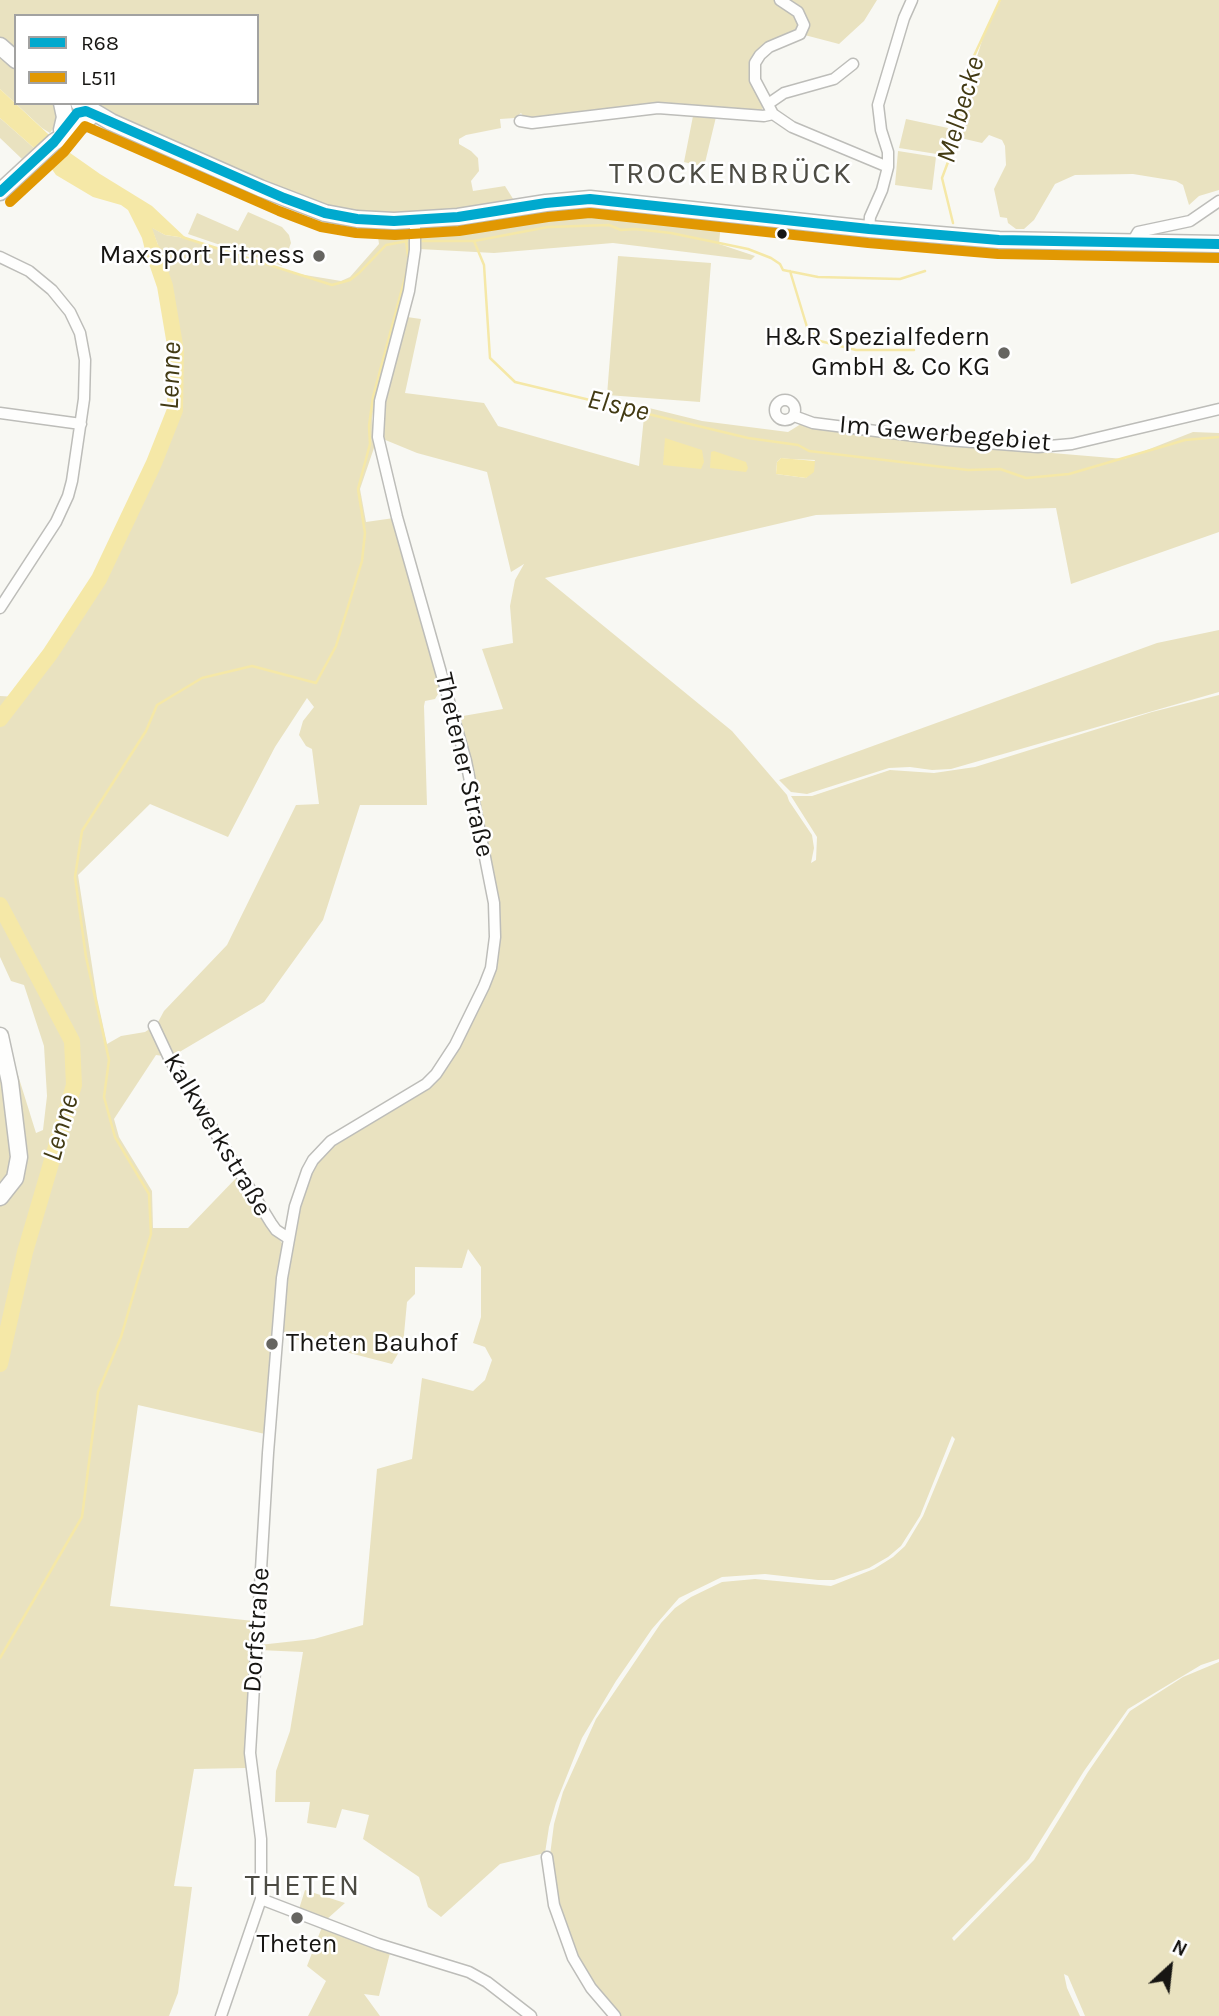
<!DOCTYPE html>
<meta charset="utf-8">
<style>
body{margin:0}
#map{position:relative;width:1219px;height:2016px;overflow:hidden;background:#f8f8f3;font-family:Karla,sans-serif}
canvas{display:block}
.legend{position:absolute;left:14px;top:14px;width:245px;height:91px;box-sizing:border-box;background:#fff;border:2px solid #a2a2a1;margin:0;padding:9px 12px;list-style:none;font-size:21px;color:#171613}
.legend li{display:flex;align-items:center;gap:14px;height:35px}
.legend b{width:35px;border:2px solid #a2a2a1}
.north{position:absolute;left:1135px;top:1932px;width:70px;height:70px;-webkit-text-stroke:5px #fff;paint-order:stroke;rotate:27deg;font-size:19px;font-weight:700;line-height:28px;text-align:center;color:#171613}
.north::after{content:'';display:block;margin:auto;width:24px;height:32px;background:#171613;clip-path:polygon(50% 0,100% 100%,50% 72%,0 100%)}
</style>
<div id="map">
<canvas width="1219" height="2016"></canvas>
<ul class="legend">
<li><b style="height:9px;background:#00a9ce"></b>R68</li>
<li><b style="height:9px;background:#e19802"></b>L511</li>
</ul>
<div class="north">N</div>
</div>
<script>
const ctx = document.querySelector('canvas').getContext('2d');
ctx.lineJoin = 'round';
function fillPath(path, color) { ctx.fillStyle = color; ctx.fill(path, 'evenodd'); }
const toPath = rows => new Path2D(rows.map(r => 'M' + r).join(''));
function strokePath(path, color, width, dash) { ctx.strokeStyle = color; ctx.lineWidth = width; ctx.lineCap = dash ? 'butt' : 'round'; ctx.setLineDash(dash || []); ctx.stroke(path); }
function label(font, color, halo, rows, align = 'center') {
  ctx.font = font + ' Karla,sans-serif'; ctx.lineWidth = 5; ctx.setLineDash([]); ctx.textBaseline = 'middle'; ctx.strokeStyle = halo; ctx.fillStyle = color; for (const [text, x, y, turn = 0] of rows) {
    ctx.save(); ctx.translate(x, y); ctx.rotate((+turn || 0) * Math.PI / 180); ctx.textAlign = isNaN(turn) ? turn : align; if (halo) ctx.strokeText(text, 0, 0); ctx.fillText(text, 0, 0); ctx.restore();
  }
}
const green = toPath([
 [0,0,877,0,864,21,839,44,797,33,752,65,763,104,762,112,658,104,533,120,524,117,521,113,515,118,500,119,501,128,466,135,459,139,459,144,471,151,478,158,479,171,471,181,473,191,505,186,515,202,426,213,426,211,372,214,307,201,87,103,257,103,257,16,16,16,16,57,0,44],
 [1001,0,1219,0,1219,190,1199,196,1189,205,1183,185,1176,181,1133,174,1075,175,1055,184,1034,220,1024,229,1016,229,1008,223,1007,218,1000,217,994,189,1006,165,1005,146,1002,140,989,135,982,143,952,136,986,28],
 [0,54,16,68,16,103,54,103,58,111,57,123,50,133,42,128,0,89],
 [693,116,716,117,704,167,684,162],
 [0,118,34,148,22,159,0,138],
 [906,119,948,128,943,155,899,148],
 [898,151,936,157,932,190,895,185],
 [565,210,615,211,721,222,719,244,755,256,751,260,613,243,494,253,419,249,420,231,508,222],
 [248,212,282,227,289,235,291,243,282,266,188,234,197,213,238,231],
 [151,227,165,235,186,238,299,274,341,281,350,277,379,244,377,230,405,230,410,235,410,255,400,307,374,405,372,419,375,445,360,489,366,522,394,518,441,689,435,699,425,701,424,706,427,805,360,805,323,920,264,1002,171,1057,156,1055,114,1119,119,1137,152,1191,153,1228,188,1228,239,1175,283,1245,275,1298,265,1434,138,1405,110,1606,254,1621,246,1768,194,1769,174,1886,192,1887,178,1993,169,2016,0,2016,0,1076,17,1072,36,1133,43,1130,47,1096,44,1046,24,985,11,981,0,957,0,696,19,697,29,690,57,655,174,417,175,373,160,280,158,245],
 [307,698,314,707,303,721,299,735,306,746,312,749,319,804,296,805,227,945,164,1011,157,1024,145,1032,121,1036,107,1044,97,998,78,875,150,804,228,837,275,747],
 [618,256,711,263,700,402,607,395],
 [407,317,421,319,405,393,484,403,498,426,639,466,645,407,702,421,788,432,801,424,944,444,1124,459,1193,432,1219,433,1219,532,1071,584,1056,508,816,515,545,578,732,731,787,795,789,801,812,835,814,848,811,863,816,860,817,837,791,796,812,796,890,770,934,773,975,767,1152,712,1219,695,1219,1659,1201,1665,1128,1709,1084,1771,1029,1859,952,1938,954,1941,1034,1860,1088,1772,1130,1711,1183,1677,1219,1662,1219,2016,1085,2016,1068,1976,1064,1974,1067,1988,1080,2016,618,2016,574,1958,556,1905,550,1855,554,1824,563,1792,596,1719,661,1623,675,1608,691,1597,722,1582,755,1579,831,1586,874,1569,893,1557,905,1546,923,1516,955,1439,952,1436,920,1516,901,1546,888,1557,869,1568,834,1580,818,1580,765,1574,722,1577,679,1598,652,1629,616,1681,582,1738,556,1803,549,1827,545,1853,500,1864,441,1917,428,1907,419,1877,363,1839,369,1815,342,1809,336,1828,307,1823,310,1802,275,1802,276,1771,290,1731,303,1652,259,1650,259,1645,314,1639,363,1625,377,1469,412,1459,422,1378,473,1391,485,1380,492,1360,485,1347,473,1343,481,1317,481,1267,468,1249,462,1268,415,1267,415,1294,407,1302,403,1345,392,1364,280,1335,289,1256,304,1187,315,1164,324,1152,344,1137,417,1095,439,1079,461,1044,491,982,499,952,499,922,459,720,463,716,503,709,482,649,513,643,510,606,515,580,524,564,511,572,487,472,417,453,383,439,382,413],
 [781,458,790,459,815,460,806,478,776,474,777,462],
 [1219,630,1219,692,951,769,932,770,910,767,889,768,807,794,791,792,779,780,1157,643],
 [305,1890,345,1903,326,1920,299,1909],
 [322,1927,390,1953,379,1996,364,1994,380,2016,308,2016,326,1981,307,1966]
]);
const water = toPath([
 [0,89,63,148,100,174,152,206,186,238,165,235,152,228,158,245,160,280,147,258,142,238,128,210,121,205,93,197,56,175,42,155,0,118],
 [665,438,702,450,704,462,701,469,663,465],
 [714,451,746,462,748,468,746,472,710,468,711,452],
 [781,458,815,461,814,472,806,478,776,474,777,462]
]);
const stream = toPath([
 [953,223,942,178,948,162,949,141,962,105,973,58,1000,0],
 [182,237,332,285,350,280,359,273,386,245,407,241],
 [406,241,409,263],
 [417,241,474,241,484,265,490,358,515,382,748,438,798,445,809,451,968,470,1000,469,1026,478,1069,474,1185,440,1219,437],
 [474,241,548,227,609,225,621,230,635,229,671,233,748,249,771,258,780,264,783,270,818,277,900,279,925,271],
 [790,271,807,327,820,341,856,350,914,350],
 [0,1658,82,1517,98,1392,121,1337,151,1234,149,1194,115,1137,104,1097,109,1060,86,957,75,877,82,831,146,731,157,705,202,678,252,666,316,683,336,646,362,561,365,533,358,489,370,444,369,426,373,397,407,270]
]);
const river = toPath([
 [0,719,50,654,99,579,154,463,175,410,176,351,165,286,153,251],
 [0,905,72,1041,74,1085,25,1252,0,1364]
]);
const street = toPath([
 [780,0,798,12,804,25,800,34,769,47,760,55,755,63,755,80,773,114,792,127,888,167],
 [768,104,784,93,834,79,853,64],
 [520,121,532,123,658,108,764,116,773,114],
 [869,229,870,217,882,190,888,167,888,152,881,130,878,105,904,18,912,0],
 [1131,244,1138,232,1190,221,1219,201],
 [0,257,29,271,52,290,70,312,80,333,85,360,84,399,72,481,68,496,56,522,0,608],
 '775 410a10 10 0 1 1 20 0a10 10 0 1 1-20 0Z',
 [0,413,81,424],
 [794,416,813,423,947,440,1038,447,1072,444,1219,409],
 [154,1026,169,1058,271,1223,276,1230,288,1238],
 [547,1857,554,1905,573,1958,591,1988,615,2016],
 [261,1899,378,1944,469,1972,487,1982,531,2016],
 [221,2016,261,1899,261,1839,250,1753,268,1453,282,1278,295,1206,307,1171,313,1160,331,1141,426,1084,436,1074,455,1045,484,986,491,968,495,937,494,903,466,761,397,517,378,437,380,401,409,291,415,250,415,221]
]);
const primary = toPath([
 [0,46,16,60],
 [62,103,65,117,62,130],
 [79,103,111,122,260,188,325,213,357,219,394,221,458,217,546,203,590,199,869,229,999,240,1219,244],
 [0,192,54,142,81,125,94,113],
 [0,1036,10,1082,19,1157,15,1178,0,1197]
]);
const bus1 = toPath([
 [0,192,54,142,77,113,86,111,284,198,325,213,357,219,394,221,458,217,546,203,590,199,869,229,999,240,1219,244]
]);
const bus2 = toPath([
 [10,202,64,152,85,126,279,211,321,227,356,233,395,235,459,231,548,217,590,213,868,243,998,254,1219,258]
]);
const markers = [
 [782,234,6,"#171613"],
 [319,256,7,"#666561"],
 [1004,353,7,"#666561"],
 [272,1344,7,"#666561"],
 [297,1918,7,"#666561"]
];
const poiNames = [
 ["Maxsport Fitness",305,256],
 ["H&R Spezialfedern",990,338],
 ["GmbH & Co KG",990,368],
 ["Theten Bauhof",286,1344,"left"],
 ["Theten",297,1945,"center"]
];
const streetNames = [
 ["Im Gewerbegebiet",945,434,5],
 ["Thetener Straße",464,765,77],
 ["Kalkwerkstraße",217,1135,59],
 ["Dorfstraße",257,1630,-86]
];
const waterNames = [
 ["Melbecke",961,110,-74],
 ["Lenne",171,376,-88],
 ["Elspe",618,406,13],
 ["Lenne",61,1128,-74]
];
const quarterNames = [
 ["TROCKENBRÜCK",731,174],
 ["THETEN",303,1886]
];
fillPath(green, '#e9e2c0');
fillPath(water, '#f5e8a7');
strokePath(stream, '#f5e8a7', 2.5);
strokePath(river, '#f5e8a7', 16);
strokePath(street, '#bdbdb9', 13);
strokePath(primary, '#bdbdb9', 19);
strokePath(street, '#fefefd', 10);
strokePath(primary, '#fefefd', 16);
strokePath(bus1, '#00a9ce', 10);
strokePath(bus2, '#e19802', 10);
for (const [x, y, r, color] of markers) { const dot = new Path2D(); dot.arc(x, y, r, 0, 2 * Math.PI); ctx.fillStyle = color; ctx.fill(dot); strokePath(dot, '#fff', 2.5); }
label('26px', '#171613', '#fff', poiNames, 'right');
label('26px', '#171613', '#fff', streetNames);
label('italic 28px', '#423a13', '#fff', waterNames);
ctx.letterSpacing = '2px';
label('30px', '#4d4c44', '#fff', quarterNames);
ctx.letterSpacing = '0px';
</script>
